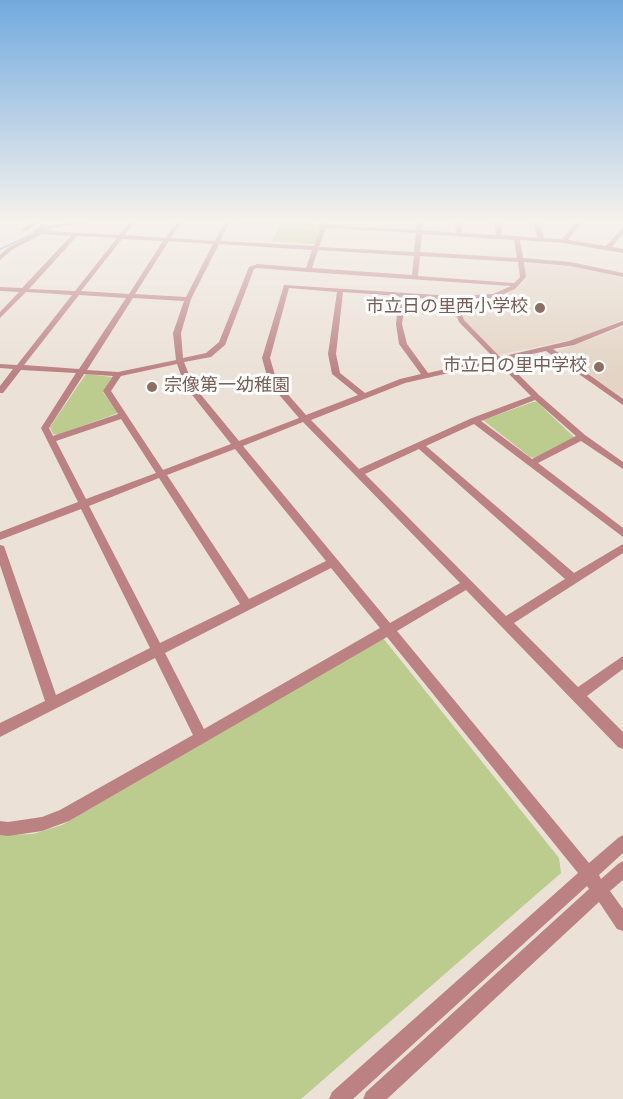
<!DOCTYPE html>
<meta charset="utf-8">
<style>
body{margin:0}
canvas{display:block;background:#ebe1d7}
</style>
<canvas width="623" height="1099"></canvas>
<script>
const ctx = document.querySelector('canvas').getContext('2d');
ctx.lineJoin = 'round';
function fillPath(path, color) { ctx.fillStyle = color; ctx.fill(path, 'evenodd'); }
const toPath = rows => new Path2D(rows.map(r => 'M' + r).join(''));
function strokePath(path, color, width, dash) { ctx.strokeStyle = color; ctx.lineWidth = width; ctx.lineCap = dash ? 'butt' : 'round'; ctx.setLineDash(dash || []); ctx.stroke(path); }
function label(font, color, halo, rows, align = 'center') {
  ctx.font = font + ' "Titillium Web","Noto Sans JP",sans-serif'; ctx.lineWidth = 6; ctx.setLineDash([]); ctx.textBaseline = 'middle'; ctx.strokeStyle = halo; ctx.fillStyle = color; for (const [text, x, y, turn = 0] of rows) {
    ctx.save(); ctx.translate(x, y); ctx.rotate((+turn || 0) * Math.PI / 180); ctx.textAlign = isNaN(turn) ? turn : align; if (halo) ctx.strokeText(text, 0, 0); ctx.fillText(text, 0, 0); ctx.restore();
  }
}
const built = toPath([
 [525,263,575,267,623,278,623,320,575,339,498,355,465,322,456,301,492,298,514,290,526,280],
 [623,327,623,401,555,352]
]);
const green = toPath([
 [280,225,319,227,321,228,314,244,272,241],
 [86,374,112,377,103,392,118,413,58,435,53,434,50,427],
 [533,402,537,402,575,438,535,458,530,457,483,420],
 [383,638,559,858,561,873,301,1099,0,1099,0,835,33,834,62,825]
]);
const stream = toPath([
 [0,249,53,225]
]);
const minor = toPath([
 [36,220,42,220,26,231,22,231,22,229,36,220],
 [89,220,102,220,52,228,47,231,119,235,131,220,137,220,125,235,166,238,177,220,183,220,171,238,215,241,225,220,322,224,325,220,328,222,327,225,416,230,417,220,423,220,422,230,456,233,455,220,461,220,462,233,496,235,494,220,500,220,502,235,538,238,532,220,538,220,544,238,562,239,578,220,584,220,568,240,606,246,623,227,623,233,612,247,623,249,623,253,564,243,520,240,523,258,570,262,623,273,623,277,570,266,524,262,526,277,515,289,494,298,457,300,464,320,500,357,569,341,623,321,623,325,574,345,553,349,623,399,623,405,546,351,504,360,539,395,585,435,623,462,623,469,581,441,538,463,623,528,623,537,474,424,426,446,574,573,623,544,623,553,514,623,578,687,623,656,623,669,587,696,623,732,623,749,618,747,466,590,397,631,589,863,618,838,623,835,623,853,599,875,601,879,618,864,623,861,623,880,610,891,623,909,623,931,617,929,599,902,387,1099,363,1099,366,1092,589,889,587,886,353,1099,329,1099,332,1092,578,873,387,637,69,821,42,831,8,836,0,835,0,821,8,822,42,817,60,810,193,735,155,658,0,737,0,723,45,701,0,565,0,545,4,546,5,549,56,695,150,648,81,509,0,540,0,532,78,502,41,428,76,373,21,370,3,393,0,393,0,386,13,369,0,368,0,364,17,365,72,295,26,292,0,318,0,312,19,292,0,291,0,287,22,288,71,236,42,234,13,249,0,260,0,255,9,247,34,234,33,231,42,224,47,225,41,230,51,225,89,220],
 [230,222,320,227,314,246,220,241,230,222],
 [326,228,416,233,414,252,319,247,326,228],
 [422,234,514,240,517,258,420,252,422,234],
 [77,236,117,238,75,291,29,289,77,236],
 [122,239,163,241,129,294,81,291,122,239],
 [169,241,213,244,186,297,135,294,169,241],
 [219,244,312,250,306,268,257,264,249,267,219,342,206,353,183,358,181,333,191,299,219,244],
 [318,250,414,256,412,275,312,268,318,250],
 [420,256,518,262,520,277,514,283,418,276,420,256],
 [257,268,308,272,511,286,493,294,453,296,284,285,262,358,269,383,299,418,239,441,193,385,184,362,211,357,225,345,254,269,257,268],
 [289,288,337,292,328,354,332,374,358,395,306,415,277,382,270,358,289,288],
 [343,292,399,296,396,324,399,344,421,374,400,379,365,393,340,373,336,354,343,292],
 [79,295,126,298,79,369,24,365,79,295],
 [406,297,450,300,459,322,494,358,428,373,407,344,402,324,406,297],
 [133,298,184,301,173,333,176,360,118,372,87,370,133,298],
 [497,362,531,396,472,418,359,469,311,420,405,383,497,362],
 [177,364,185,386,231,444,163,470,111,391,121,376,177,364],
 [84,374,113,376,103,391,118,414,53,436,49,428,84,374],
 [535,400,576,436,532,459,481,421,535,400],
 [121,419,156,473,86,499,56,441,121,419],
 [303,422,355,475,460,583,390,623,243,446,303,422],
 [235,449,326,561,249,599,167,475,235,449],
 [419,449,565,579,506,616,365,474,419,449],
 [159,478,240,604,160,643,89,506,159,478],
 [331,568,380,628,204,729,165,653,331,568]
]);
const markers = [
 [540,308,6,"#8d6e63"],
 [599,367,6,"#8d6e63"],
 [152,387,6,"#8d6e63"]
];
const farEducationnames = [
 ["市立日の里西小学校",528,308],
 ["市立日の里中学校",587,367],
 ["宗像第一幼稚園",164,387,"left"]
];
fillPath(built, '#e3d4c5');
fillPath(green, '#bbcc8e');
strokePath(stream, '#619bd1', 1.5);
fillPath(minor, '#bb8183');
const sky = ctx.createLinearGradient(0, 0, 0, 374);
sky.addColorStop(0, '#72aadf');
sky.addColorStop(0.59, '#f6f2ed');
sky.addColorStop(1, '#f6f2ed00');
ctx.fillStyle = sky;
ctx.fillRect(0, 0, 623, 374);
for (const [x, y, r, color] of markers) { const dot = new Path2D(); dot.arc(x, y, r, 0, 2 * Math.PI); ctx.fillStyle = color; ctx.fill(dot); strokePath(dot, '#fff', 2); }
label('18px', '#785e54', '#fff', farEducationnames, 'right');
</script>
